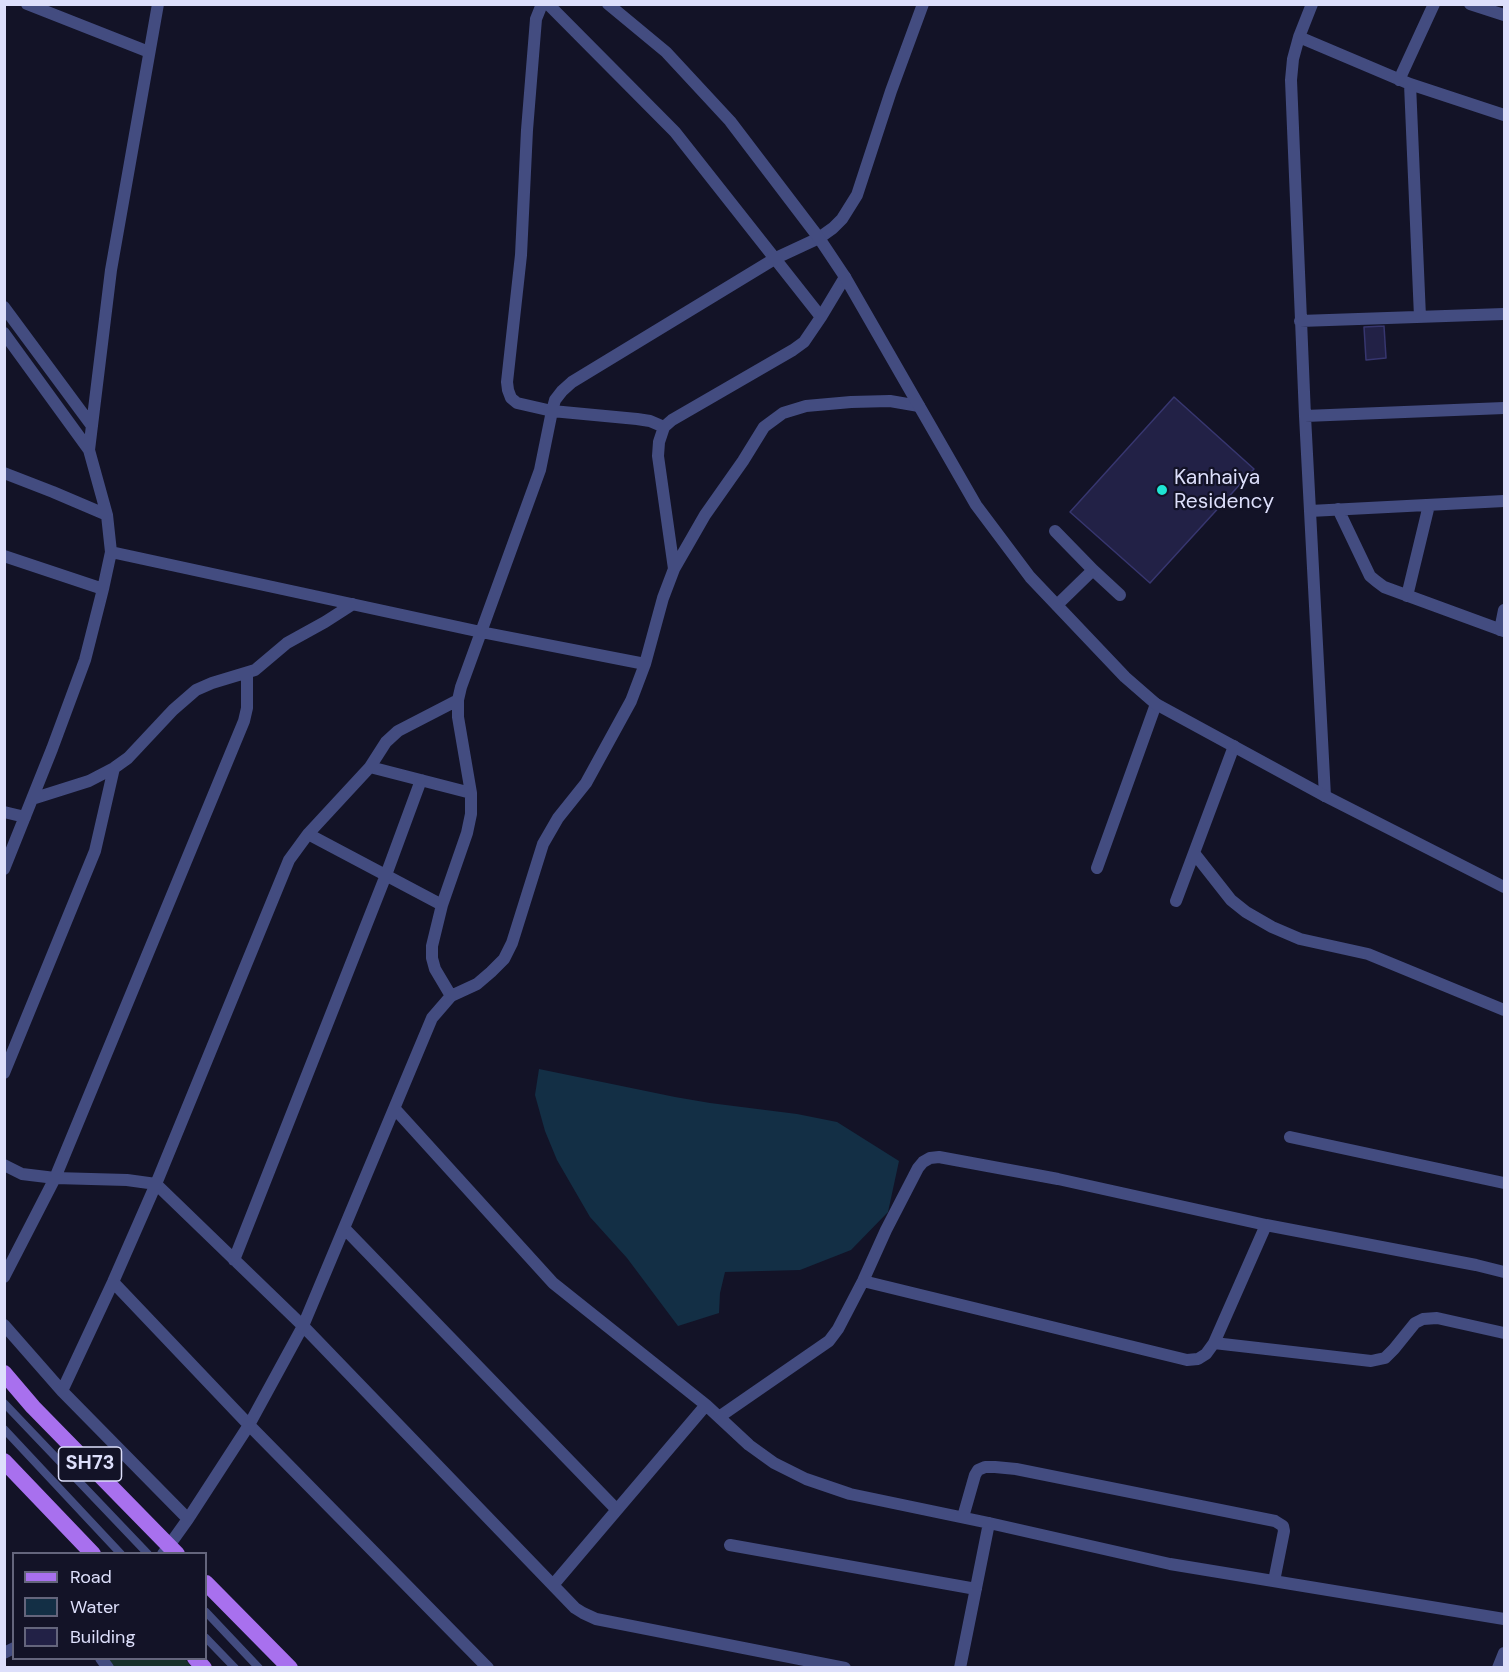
<!DOCTYPE html>
<style>
body{margin:0}
#map{position:relative;width:1509px;height:1672px;overflow:hidden;background:#131327;font-family:"DM Sans",sans-serif}
canvas{display:block}
.frame{position:absolute;inset:0;border:6px solid #dddffb;pointer-events:none}
.legend{position:absolute;left:12px;top:1552px;width:195px;height:108px;box-sizing:border-box;background:#131327;border:2px solid #64657c;margin:0;padding:8px 10px;list-style:none;font-size:18px;color:#dddffb}
.legend li{display:flex;align-items:center;gap:12px;height:30px}
.legend b{width:30px;border:2px solid #64657c}
</style>
<div id="map">
<canvas width="1509" height="1672"></canvas>
<div class="frame"></div>
<ul class="legend">
<li><b style="height:8px;background:#a870ee"></b>Road</li>
<li><b style="height:16px;background:#132f45"></b>Water</li>
<li><b style="height:16px;background:#222146"></b>Building</li>
</ul>
</div>
<script>
const ctx = document.querySelector('canvas').getContext('2d');
ctx.lineJoin = 'round';
function fillPath(path, color) { ctx.fillStyle = color; ctx.fill(path, 'evenodd'); }
const toPath = rows => new Path2D(rows.map(r => 'M' + r).join(''));
function strokePath(path, color, width, dash) { ctx.strokeStyle = color; ctx.lineWidth = width; ctx.lineCap = dash ? 'butt' : 'round'; ctx.setLineDash(dash || []); ctx.stroke(path); }
function label(font, color, halo, rows, align = 'center') {
  ctx.font = font + ' "DM Sans",sans-serif'; ctx.lineWidth = 4.5; ctx.setLineDash([]); ctx.textBaseline = 'middle'; ctx.strokeStyle = halo; ctx.fillStyle = color; for (const [text, x, y, turn = 0] of rows) {
    ctx.save(); ctx.translate(x, y); ctx.rotate((+turn || 0) * Math.PI / 180); ctx.textAlign = isNaN(turn) ? turn : align; if (halo) ctx.strokeText(text, 0, 0); ctx.fillText(text, 0, 0); ctx.restore();
  }
}
const green = toPath([
 [100,1659,185,1659,192,1667,107,1667]
]);
const water = toPath([
 [539,1069,675,1097,710,1103,797,1114,837,1122,899,1161,888,1212,851,1250,800,1270,725,1272,720,1293,719,1313,678,1326,627,1258,590,1217,557,1160,545,1131,535,1095]
]);
const building = toPath([
 [1384,326,1386,358,1366,360,1364,327,1384,326],
 [1174,397,1254,469,1150,583,1070,512,1174,397]
]);
const service = toPath([
 [4,1403,148,1554],
 [4,1429,121,1554],
 [206,1612,259,1668],
 [206,1638,235,1668]
]);
const minor = toPath([
 [27,4,149,52],
 [542,4,536,19,527,130,521,255,507,382,508,390,511,398,517,403,552,411,637,419,650,421,664,427],
 [548,4,675,132,821,317],
 [1312,4,1299,37,1293,59,1291,80,1305,416,1325,796],
 [1470,4,1504,15],
 [1299,37,1410,84,1504,115],
 [1399,80,1434,4],
 [1410,84,1420,317],
 [4,307,92,426],
 [1300,321,1504,314],
 [4,333,89,450,107,515,111,552,103,589,85,660,52,749,4,869],
 [1305,416,1504,408],
 [89,450,111,270,158,4],
 [4,473,53,492,107,515],
 [1338,509,1370,576,1376,581,1384,587,1504,631],
 [1310,511,1504,501],
 [1055,531,1093,570,1057,605],
 [111,552,481,632,645,664],
 [4,556,103,589],
 [674,569,658,456,659,442,664,427,672,420,793,350,804,342,821,317,845,277],
 [1093,570,1120,595],
 [1407,596,1429,505],
 [1500,630,1504,610],
 [370,767,471,793],
 [32,799,89,781,114,768,128,758,173,710,196,690,212,683,255,670,287,643,325,622,353,604],
 [4,812,25,817],
 [308,834,442,905],
 [1194,853,1231,900,1246,912,1272,927,1300,939,1368,954,1504,1010],
 [1097,868,1156,704],
 [1176,901,1234,746],
 [451,996,435,969,432,958,432,946,442,905,467,833,471,814,471,793,458,717,458,700,461,687,540,470,552,411,555,400,562,391,572,382,776,258,819,238,833,228,842,219,857,195,891,91,923,4],
 [4,1073,95,851,114,768],
 [395,1109,553,1283,706,1405,749,1445,774,1463,806,1479,850,1494,989,1523,1170,1564,1504,1619],
 [1290,1137,1504,1183],
 [4,1165,22,1174,55,1178,127,1180,156,1184,303,1326,575,1608,583,1613,596,1619,845,1668],
 [344,1228,617,1510],
 [234,1260,386,875,421,780],
 [4,1277,55,1178,244,721,247,708,247,674],
 [863,1281,1187,1360,1198,1359,1206,1354,1214,1343,1266,1225],
 [113,1282,249,1425,488,1668],
 [4,1325,62,1391,188,1519],
 [1214,1343,1371,1361,1385,1358,1394,1349,1415,1323,1423,1319,1437,1318,1504,1333],
 [62,1391,113,1282,156,1184,289,860,308,834,370,767,386,742,398,731,458,700],
 [719,1417,829,1341,838,1329,863,1281,886,1230,918,1168,923,1162,930,1158,939,1157,1058,1179,1266,1225,1476,1265,1504,1272],
 [963,1517,975,1475,978,1470,985,1467,995,1467,1016,1469,1275,1521,1283,1526,1284,1531,1274,1581],
 [730,1545,976,1589],
 [163,1554,188,1519,249,1425,303,1326,432,1018,451,996,477,984,491,972,504,959,512,943,543,844,558,818,586,783,631,701,645,664,663,598,674,569,705,515,743,461,764,427,783,413,806,406,851,402,890,401,919,406],
 [553,1585,706,1405],
 [4,1653,14,1648],
 [101,1658,108,1668],
 [960,1668,989,1523],
 [1498,1668,1504,1653]
]);
const tertiary = toPath([
 [608,4,666,52,730,121,819,238,845,277,976,505,1030,577,1125,677,1156,704,1325,796,1504,887]
]);
const primary = toPath([
 [4,1373,33,1407,177,1554],
 [4,1461,93,1554],
 [206,1583,290,1668],
 [195,1658,204,1668]
]);
const markers = [
 [1162,490,6,"#1fe5d4"]
];
const shields = [
 [90,1464,63]
];
const shieldNames = [
 ["SH73",90,1464]
];
const poiNames = [
 ["Kanhaiya",1174,478],
 ["Residency",1174,502]
];
fillPath(green, '#17302b');
fillPath(water, '#132f45');
fillPath(building, '#222146');
strokePath(building, '#37366f', 1.5);
strokePath(service, '#434c80', 8);
strokePath(minor, '#434c80', 12);
strokePath(tertiary, '#434c80', 12);
strokePath(primary, '#a870ee', 16);
for (const [x, y, r, color] of markers) { const dot = new Path2D(); dot.arc(x, y, r, 0, 2 * Math.PI); ctx.fillStyle = color; ctx.fill(dot); strokePath(dot, '#131327', 2); }
for (const [x, y, w] of shields) { const box = new Path2D(); box.roundRect(x - w / 2, y - 17, w, 34, 4.5); ctx.fillStyle = '#131327'; ctx.fill(box); strokePath(box, '#dddffb', 1.5); }
label('bold 20px', '#dddffb', null, shieldNames);
label('21px', '#dddffb', '#131327', poiNames, 'left');
</script>
